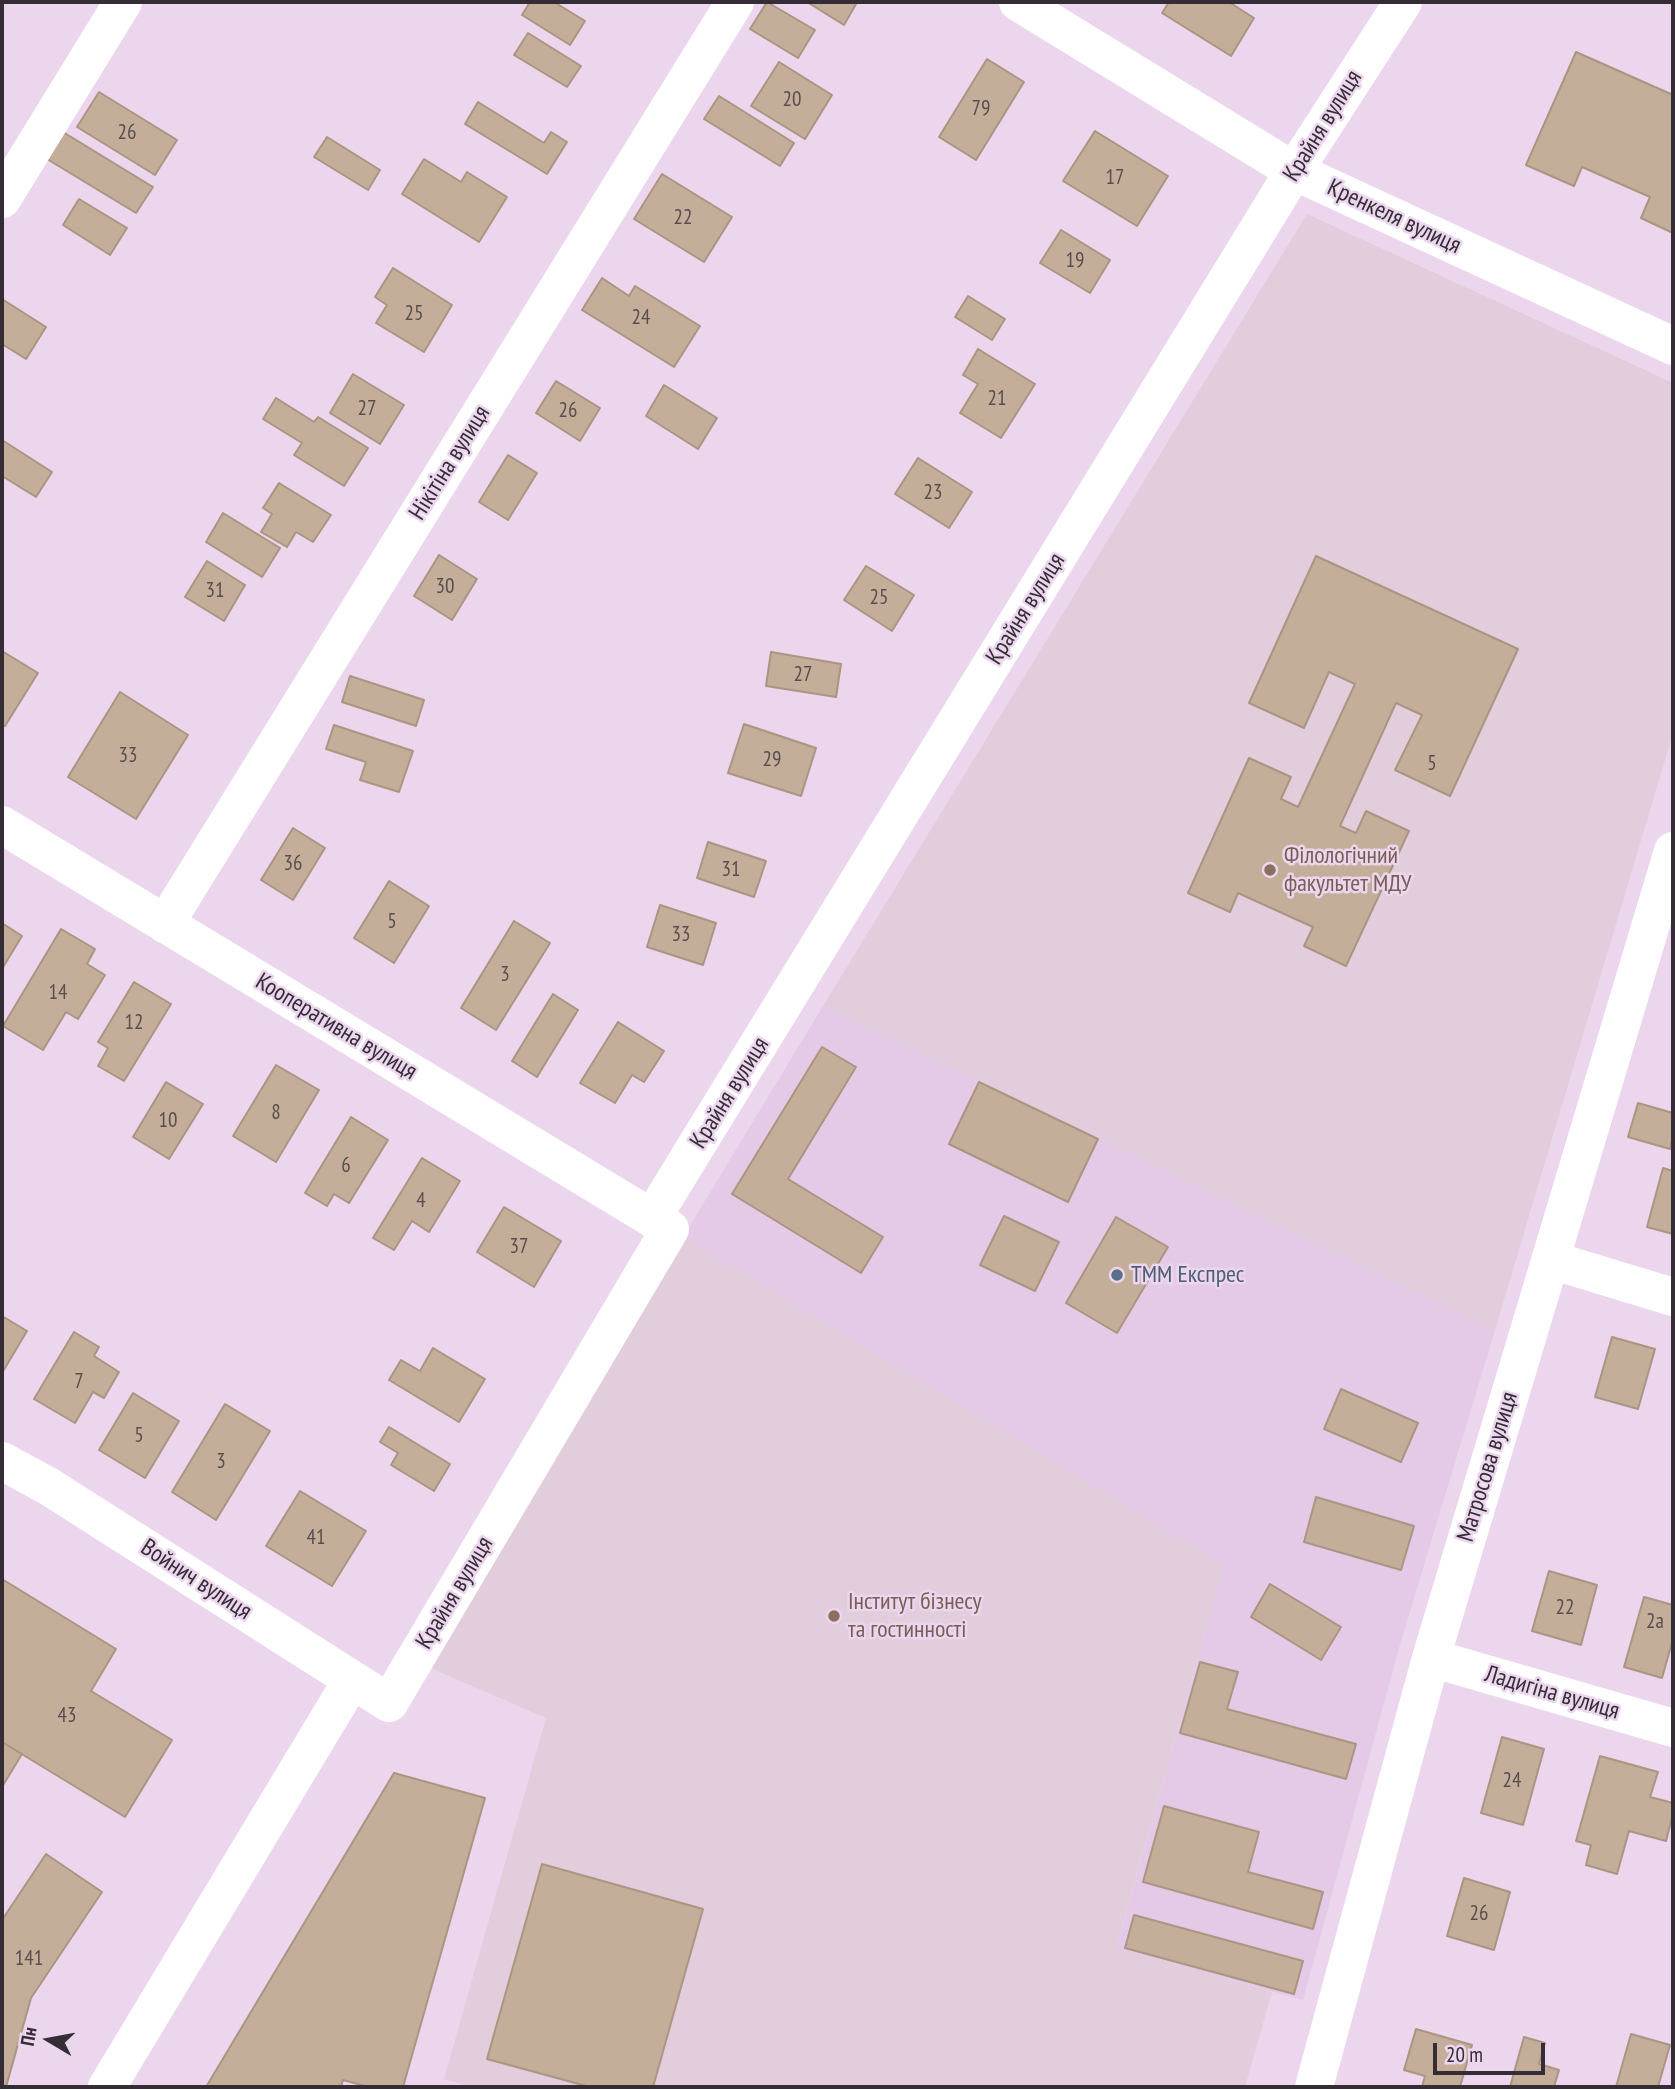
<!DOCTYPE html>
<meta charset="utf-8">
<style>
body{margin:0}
#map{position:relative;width:1675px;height:2089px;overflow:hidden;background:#ebd6ed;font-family:"PT Sans Narrow",sans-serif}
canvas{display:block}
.frame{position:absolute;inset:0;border:4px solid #352d35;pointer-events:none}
.north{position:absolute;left:14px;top:2005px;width:70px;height:70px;-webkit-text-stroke:5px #ebd6ed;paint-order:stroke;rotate:280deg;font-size:19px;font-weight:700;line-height:28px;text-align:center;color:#352d35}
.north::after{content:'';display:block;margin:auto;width:24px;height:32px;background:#352d35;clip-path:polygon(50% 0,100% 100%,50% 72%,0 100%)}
.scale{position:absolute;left:1433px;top:2043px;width:112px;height:32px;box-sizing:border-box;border:4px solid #352d35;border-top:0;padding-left:9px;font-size:21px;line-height:24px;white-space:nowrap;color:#352d35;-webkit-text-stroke:5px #ebd6ed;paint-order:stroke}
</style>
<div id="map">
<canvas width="1675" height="2089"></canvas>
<div class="frame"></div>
<div class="north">Пн</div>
<div class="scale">20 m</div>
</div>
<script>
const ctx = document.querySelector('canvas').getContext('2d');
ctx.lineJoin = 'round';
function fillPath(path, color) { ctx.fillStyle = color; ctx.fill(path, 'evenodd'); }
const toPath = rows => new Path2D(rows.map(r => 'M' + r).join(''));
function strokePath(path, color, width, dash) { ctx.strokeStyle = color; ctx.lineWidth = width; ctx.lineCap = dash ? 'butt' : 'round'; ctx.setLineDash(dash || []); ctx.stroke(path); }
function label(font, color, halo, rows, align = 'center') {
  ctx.font = font + ' "PT Sans Narrow",sans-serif'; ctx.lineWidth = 5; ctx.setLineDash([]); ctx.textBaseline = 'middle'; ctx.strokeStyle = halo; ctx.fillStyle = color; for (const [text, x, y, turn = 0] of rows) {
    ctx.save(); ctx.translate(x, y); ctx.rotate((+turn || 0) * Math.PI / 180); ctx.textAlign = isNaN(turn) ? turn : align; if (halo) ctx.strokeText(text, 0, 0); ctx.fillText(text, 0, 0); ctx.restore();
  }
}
const built = toPath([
 [823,1006,1495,1330,1399,1648,1303,2000,1116,1949,1224,1565,683,1237]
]);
const education = toPath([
 [1307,214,1673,383,1673,733,1495,1330,823,1006],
 [683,1237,1224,1565,1116,1948,1272,1992,1245,2087,472,2087,444,2079,546,1718,428,1667]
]);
const building = toPath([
 [530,2,554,2,585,21,570,45,522,15,530,2],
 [767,2,815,30,798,58,750,29,767,2],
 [807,2,853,2,856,4,844,25,807,2],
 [1169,2,1229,2,1254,18,1231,56,1162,13,1169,2],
 [528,33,581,66,567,87,514,55,528,33],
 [1576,52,1673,95,1673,233,1641,218,1650,197,1582,167,1574,186,1526,165,1576,52],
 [987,59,1024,82,976,160,939,137,987,59],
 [779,62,832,95,805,139,751,106,779,62],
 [99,92,177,140,155,175,77,127,99,92],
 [719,96,794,143,780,166,704,119,719,96],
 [478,102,544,143,551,132,567,142,547,174,465,124,478,102],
 [1095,131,1168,176,1137,226,1063,181,1095,131],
 [63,132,153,187,136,213,47,159,63,132],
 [327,137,380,170,368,190,314,157,327,137],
 [424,159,461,182,467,172,507,197,479,242,402,194,424,159],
 [662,174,732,217,704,262,634,219,662,174],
 [79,199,127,228,110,255,63,225,79,199],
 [1061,230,1110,260,1090,293,1040,263,1061,230],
 [393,268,452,305,424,352,376,323,387,305,375,297,393,268],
 [602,278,629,296,635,286,700,326,674,367,582,310,602,278],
 [968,296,1005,319,992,340,955,317,968,296],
 [2,299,46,327,26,359,2,344,2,299],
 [978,349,1035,384,1001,438,960,413,978,384,963,375,978,349],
 [353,374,404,405,380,444,330,413,353,374],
 [556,381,600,408,580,441,536,413,556,381],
 [664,385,717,418,698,449,646,416,664,385],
 [276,398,314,422,318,417,368,448,344,486,294,455,302,443,263,419,276,398],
 [2,440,52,472,36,497,2,476,2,440],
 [508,455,537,473,508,520,479,502,508,455],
 [918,458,972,492,949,528,895,494,918,458],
 [279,483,331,515,313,542,296,532,287,547,261,532,272,514,263,508,279,483],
 [223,513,280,548,262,577,206,542,223,513],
 [439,555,477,579,452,620,414,596,439,555],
 [1316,556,1518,649,1450,796,1395,770,1422,715,1396,703,1340,826,1356,833,1366,811,1409,831,1346,966,1304,946,1313,927,1238,893,1230,912,1188,893,1249,758,1291,777,1281,799,1298,807,1355,684,1329,672,1304,728,1249,703,1316,556],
 [207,561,245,585,224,621,185,597,207,561],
 [866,566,914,595,892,631,844,600,866,566],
 [2,651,38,673,5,726,2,724,2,651],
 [771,652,841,664,836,697,766,686,771,652],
 [350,676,424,700,416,726,342,702,350,676],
 [120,692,188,735,136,819,68,777,120,692],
 [744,724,816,748,801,796,728,773,744,724],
 [334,725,413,751,399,792,360,780,366,762,326,749,334,725],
 [293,828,325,848,293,900,261,880,293,828],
 [708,842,766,861,754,897,697,878,708,842],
 [389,881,429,906,394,963,354,938,389,881],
 [660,905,716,923,703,965,647,947,660,905],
 [514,921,550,943,496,1030,461,1008,514,921],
 [2,923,22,936,2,969,2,923],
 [61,929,95,949,87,964,105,975,78,1019,66,1012,43,1050,3,1026,61,929],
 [134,982,171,1004,124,1081,98,1066,108,1048,98,1042,134,982],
 [553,994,578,1010,537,1077,512,1061,553,994],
 [618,1022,664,1051,644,1082,632,1075,615,1103,580,1083,618,1022],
 [822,1047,856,1067,788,1179,883,1237,861,1273,732,1194,822,1047],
 [276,1065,319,1090,276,1162,233,1136,276,1065],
 [166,1082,203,1104,169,1159,133,1137,166,1082],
 [979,1082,1098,1139,1068,1202,949,1144,979,1082],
 [1638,1103,1673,1113,1673,1136,1670,1149,1628,1137,1638,1103],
 [351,1117,388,1140,349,1203,334,1194,327,1206,305,1193,351,1117],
 [422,1158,460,1181,429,1232,412,1221,394,1250,373,1238,422,1158],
 [1663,1168,1673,1171,1673,1234,1647,1227,1663,1168],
 [504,1207,561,1241,534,1287,477,1252,504,1207],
 [1004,1216,1059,1242,1035,1291,980,1265,1004,1216],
 [1116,1217,1168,1247,1117,1333,1066,1303,1116,1217],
 [2,1316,27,1331,2,1373,2,1316],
 [74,1332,99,1347,94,1356,119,1372,104,1398,93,1392,75,1423,34,1399,74,1332],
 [1612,1337,1655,1349,1638,1409,1595,1397,1612,1337],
 [433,1348,485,1379,459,1422,389,1380,401,1360,420,1371,433,1348],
 [1341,1389,1418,1423,1401,1462,1324,1429,1341,1389],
 [133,1393,179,1421,145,1478,99,1450,133,1393],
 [225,1404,270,1431,216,1520,172,1492,225,1404],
 [389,1427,450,1464,434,1491,391,1465,398,1453,380,1442,389,1427],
 [300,1491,366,1531,332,1586,266,1546,300,1491],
 [1316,1497,1414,1526,1401,1570,1304,1542,1316,1497],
 [1549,1571,1597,1585,1581,1645,1532,1631,1549,1571],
 [2,1579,116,1649,91,1691,172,1740,125,1817,2,1742,2,1579],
 [1270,1584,1341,1627,1321,1660,1251,1617,1270,1584],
 [1644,1597,1673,1605,1673,1639,1662,1678,1624,1667,1644,1597],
 [1200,1662,1238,1672,1227,1709,1356,1744,1346,1779,1180,1733,1200,1662],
 [1502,1737,1544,1749,1523,1825,1481,1813,1502,1737],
 [2,1742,22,1754,2,1787,2,1742],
 [1600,1756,1658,1772,1650,1797,1673,1803,1673,1814,1666,1841,1629,1831,1617,1874,1586,1865,1591,1845,1576,1841,1600,1756],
 [394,1773,485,1798,403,2087,369,2087,343,2080,341,2087,206,2087,394,1773],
 [1164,1806,1259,1832,1248,1872,1323,1892,1313,1929,1143,1882,1164,1806],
 [46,1854,102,1892,31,1998,6,2087,2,2087,2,1920,46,1854],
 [542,1864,703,1909,653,2087,590,2087,487,2059,542,1864],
 [1464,1878,1510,1892,1494,1950,1447,1936,1464,1878],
 [1134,1915,1303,1961,1294,1994,1125,1948,1134,1915],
 [1416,2029,1472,2045,1460,2087,1422,2087,1425,2076,1404,2070,1416,2029],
 [1631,2034,1670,2045,1658,2087,1616,2087,1631,2034],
 [1524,2037,1545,2043,1539,2064,1559,2070,1554,2087,1510,2087,1524,2037]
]);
const street = toPath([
 [1018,2,1294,171,1673,346],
 [2,199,123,2],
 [2,825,670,1229,389,1703,48,1486,2,1461],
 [165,924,735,2],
 [652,1218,1294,171,1403,2],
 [1551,1260,1673,1297],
 [1431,1658,1673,1728],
 [107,2087,352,1680],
 [1314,2087,1431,1658,1673,851]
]);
const markers = [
 [1270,870,7,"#8d6e63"],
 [1117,1275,7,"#5c6f8a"],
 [834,1616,7,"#8d6e63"]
];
const numberNames = [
 ["20",792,100],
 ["79",981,109],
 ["26",127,133],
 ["17",1115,178],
 ["22",683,218],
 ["19",1075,261],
 ["25",414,314],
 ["24",641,318],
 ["21",997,399],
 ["27",367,409],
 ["26",568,411],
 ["23",933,493],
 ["30",445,587],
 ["31",215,591],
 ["25",879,598],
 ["27",803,675],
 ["33",128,756],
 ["29",772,760],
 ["5",1432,764],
 ["36",293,864],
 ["31",731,870],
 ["5",392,922],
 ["33",681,935],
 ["3",505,975],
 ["14",58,993],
 ["12",134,1023],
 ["8",276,1113],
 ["10",168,1121],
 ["6",346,1166],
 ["4",421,1201],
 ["37",519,1247],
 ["7",79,1382],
 ["5",139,1436],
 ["3",221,1462],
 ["41",316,1538],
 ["22",1565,1608],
 ["2а",1655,1622],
 ["43",67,1716],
 ["24",1512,1781],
 ["26",1479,1914],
 ["141",29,1959]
];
const streetNames = [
 ["Крайня вулиця",1323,126,-58],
 ["Кренкеля вулиця",1394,217,25],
 ["Нікітіна вулиця",450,463,-58],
 ["Крайня вулиця",1026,609,-58],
 ["Кооперативна вулиця",336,1027,31],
 ["Крайня вулиця",730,1093,-58],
 ["Матросова вулиця",1488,1467,-73],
 ["Войнич вулиця",196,1580,33],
 ["Крайня вулиця",455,1593,-59],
 ["Ладигіна вулиця",1552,1693,16]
];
const educationNames = [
 ["Філологічний",1284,856],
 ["факультет МДУ",1284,884],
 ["Інститут бізнесу",848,1602],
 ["та гостинності",848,1630]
];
const serviceNames = [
 ["ТММ Експрес",1131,1275]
];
fillPath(built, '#e5cae7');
fillPath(education, '#e2cddc');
fillPath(building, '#c4ae99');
strokePath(building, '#ab9582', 2);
strokePath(street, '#fff', 38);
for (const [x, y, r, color] of markers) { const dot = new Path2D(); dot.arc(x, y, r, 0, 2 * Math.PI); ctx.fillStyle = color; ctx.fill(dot); strokePath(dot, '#ebd6ed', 2.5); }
label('21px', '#594d4e', null, numberNames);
label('24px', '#352d35', '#ebd6ed', streetNames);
label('24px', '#785e54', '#ebd6ed', educationNames, 'left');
label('24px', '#4e5e75', '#ebd6ed', serviceNames, 'left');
</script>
